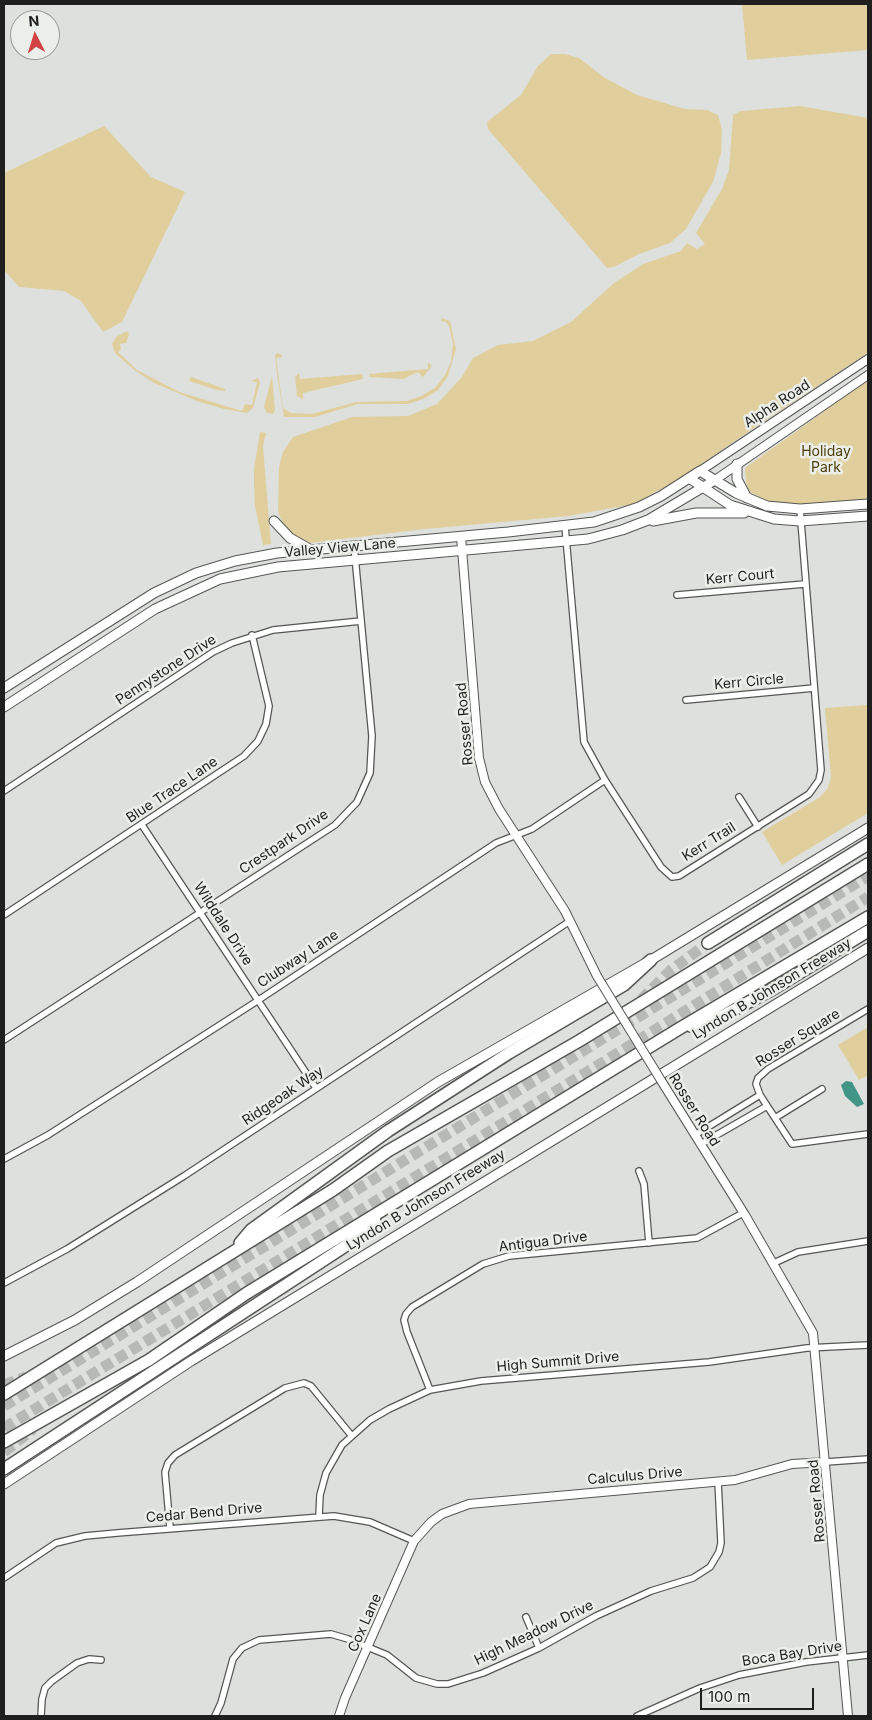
<!DOCTYPE html>
<style>
body{margin:0}
#map{position:relative;width:872px;height:1720px;overflow:hidden;background:#dde0dc;font-family:Inter,sans-serif}
canvas{display:block}
.frame{position:absolute;inset:0;border:5px solid #1e1f1e;pointer-events:none}
.north{position:absolute;left:10px;top:10px;width:50px;height:50px;box-sizing:border-box;background:#ebeee9;border:1px solid #999b98;border-radius:50%;rotate:355deg;font-size:14px;font-weight:700;line-height:20px;text-align:center;color:#1e1f1e}
.north::after{content:'';display:block;margin:auto;width:18px;height:22px;background:#d14243;clip-path:polygon(50% 0,100% 100%,50% 72%,0 100%)}
.scale{position:absolute;left:700px;top:1688px;width:114px;height:22px;box-sizing:border-box;border:2px solid #1e1f1e;border-top:0;padding-left:6px;font-size:15px;line-height:18px;white-space:nowrap;color:#1e1f1e;-webkit-text-stroke:4px #ebeee9;paint-order:stroke}
</style>
<div id="map">
<canvas width="872" height="1720"></canvas>
<div class="frame"></div>
<div class="north">N</div>
<div class="scale">100 m</div>
</div>
<script>
const ctx = document.querySelector('canvas').getContext('2d');
ctx.lineJoin = 'round';
function fillPath(path, color) { ctx.fillStyle = color; ctx.fill(path, 'evenodd'); }
const toPath = rows => new Path2D(rows.map(r => 'M' + r).join(''));
function strokePath(path, color, width, dash) { ctx.strokeStyle = color; ctx.lineWidth = width; ctx.lineCap = dash ? 'butt' : 'round'; ctx.setLineDash(dash || []); ctx.stroke(path); }
function label(font, color, halo, rows, align = 'center') {
  ctx.font = font + ' Inter,sans-serif'; ctx.lineWidth = 5; ctx.setLineDash([]); ctx.textBaseline = 'middle'; ctx.strokeStyle = halo; ctx.fillStyle = color; for (const [text, x, y, turn = 0] of rows) {
    ctx.save(); ctx.translate(x, y); ctx.rotate((+turn || 0) * Math.PI / 180); ctx.textAlign = isNaN(turn) ? turn : align; if (halo) ctx.strokeText(text, 0, 0); ctx.fillText(text, 0, 0); ctx.restore();
  }
}
const green = toPath([
 [742,4,868,4,868,50,747,60],
 [551,54,565,54,579,58,605,78,637,95,685,109,707,110,718,115,722,130,721,153,713,182,686,229,670,243,639,254,614,267,607,268,488,129,487,122,521,95,538,66],
 [800,106,868,118,868,353,758,425,686,475,634,504,568,516,425,529,309,543,287,535,278,511,279,467,283,452,293,437,352,417,408,416,437,404,462,377,473,358,498,345,533,341,571,322,614,283,643,264,681,251,687,243,697,249,705,244,696,233,722,189,729,170,733,115,741,111],
 [104,126,151,177,185,192,122,322,103,332,81,301,64,291,19,287,4,270,4,173],
 [442,318,450,321,456,349,448,376,438,390,423,399,408,404,358,404,315,417,284,417,277,374,275,355,277,353,282,355,282,357,276,358,283,408,291,413,312,414,356,402,407,401,421,396,435,388,445,375,451,362,453,344,449,326,446,322,441,321],
 [127,331,129,334,126,343,120,344,121,349,118,352,137,370,179,392,242,411,245,404,252,405,257,382,251,381,258,378,260,382,253,408,247,413,224,409,197,401,154,383,133,369,115,353,112,344,116,337],
 [428,362,432,366,423,377,418,372,403,379,369,377,369,374,428,369],
 [299,373,300,379,362,374,363,379,303,393,303,399,297,396,295,377],
 [272,376,275,410,273,414,267,413,264,407],
 [191,377,225,389,225,391,217,390,189,381],
 [868,380,868,499,789,505,767,501,747,490,745,468],
 [260,432,266,433,263,447,271,544,263,545,255,506,254,485,254,469],
 [867,705,868,813,782,865,762,832,820,797,828,788,831,777,825,708],
 [868,1027,868,1075,859,1080,838,1045]
]);
const water = toPath([
 [846,1081,852,1082,864,1104,857,1107,845,1096,841,1085]
]);
const motorwayTunnel = toPath([
 [641,1000,671,970,708,943],
 [4,1385,26,1377],
 [4,1406,868,876],
 [4,1428,610,1058,868,897],
 [4,1452,33,1429]
]);
const minor = toPath([
 [565,526,584,742,605,780,661,867,672,877,679,876,809,794,819,780,821,770,800,509],
 [677,595,805,584],
 [686,700,814,688],
 [4,791,213,652,232,643,273,630,361,621],
 [739,797,758,827],
 [142,825,316,1088],
 [4,915,244,756,258,741,266,724,269,706,252,635],
 [868,1009,768,1069,758,1078,756,1084,760,1095,792,1144,868,1134],
 [4,1040,335,825,357,802,370,773,372,736,354,546],
 [775,1118,822,1089],
 [695,1135,760,1095],
 [701,1144,767,1106],
 [4,1159,48,1135,251,1005,496,843,532,829,605,780],
 [639,1171,644,1184,649,1243],
 [774,1263,798,1252,868,1241],
 [4,1283,67,1249,184,1176,570,921],
 [430,1390,407,1332,404,1320,406,1314,412,1307,483,1264,509,1256,697,1238,743,1213],
 [826,1462,868,1459],
 [319,1516,320,1495,326,1473,342,1445,370,1420,389,1409,430,1390,481,1381,709,1362,807,1348,868,1345],
 [170,1528,165,1472,168,1463,175,1455,285,1388,304,1383,311,1386,351,1435],
 [4,1578,56,1543,85,1536,117,1533,334,1516,370,1522,414,1541],
 [526,1617,539,1648],
 [41,1716,42,1699,45,1688,52,1681,77,1663,89,1659,101,1660],
 [215,1716,221,1703,233,1659,242,1648,259,1640,331,1634,348,1639,387,1655,416,1678,437,1684,448,1684,483,1673,539,1648,596,1616,651,1591,693,1578,710,1567,719,1552,721,1543,718,1481],
 [637,1716,700,1688,739,1675,806,1662,868,1655]
]);
const tertiary = toPath([
 [700,471,868,359],
 [715,480,868,375],
 [461,537,479,758,485,782,499,809,565,911,597,976],
 [662,1082,745,1215,813,1333,848,1716],
 [339,1716,345,1698,414,1541,431,1522,442,1514,469,1504,735,1480,792,1464,826,1462]
]);
const secondary = toPath([
 [737,464,737,479,747,498],
 [689,478,730,505,774,519,800,521,868,516],
 [274,521,290,538,311,550],
 [653,521,696,513,744,513],
 [4,688,154,593,196,573,235,561,277,553,508,532,594,522,639,507,661,496,700,471,736,493,767,506,800,509,868,504],
 [4,707,155,609,220,579,278,567,588,539,622,530,648,520,715,480],
 [4,1356,75,1320,137,1282,438,1082,651,960,868,828],
 [4,1484,191,1361,868,948]
]);
const motorway = toPath([
 [708,943,868,844],
 [691,1026,713,1021,773,989,868,931],
 [240,1243,251,1230,388,1131,509,1053,624,985,651,960],
 [4,1394,333,1190,388,1151,579,1041,868,864],
 [4,1442,149,1360,247,1293,682,1027,868,917],
 [4,1469,353,1241,375,1221]
]);
const tertiaryBridge = toPath([
 [597,976,662,1082]
]);
const streetNames = [
 ["Alpha Road",777,404,-33],
 ["Valley View Lane",340,548,-5],
 ["Kerr Court",740,577,-5],
 ["Pennystone Drive",166,670,-33],
 ["Kerr Circle",749,682,-5],
 ["Rosser Road",465,724,-95],
 ["Blue Trace Lane",172,790,-34],
 ["Crestpark Drive",284,842,-34],
 ["Kerr Trail",709,842,-32],
 ["Wilddale Drive",223,924,57],
 ["Clubway Lane",298,959,-33],
 ["Lyndon B Johnson Freeway",772,989,-31],
 ["Rosser Square",798,1038,-32],
 ["Ridgeoak Way",283,1096,-34],
 ["Rosser Road",694,1110,58],
 ["Lyndon B Johnson Freeway",426,1200,-31],
 ["Antigua Drive",543,1242,-7],
 ["High Summit Drive",558,1362,-5],
 ["Calculus Drive",635,1476,-5],
 ["Rosser Road",817,1501,-95],
 ["Cedar Bend Drive",204,1513,-5],
 ["Cox Lane",365,1623,-66],
 ["High Meadow Drive",534,1633,-26],
 ["Boca Bay Drive",792,1654,-9]
];
const parkNames = [
 ["Holiday",826,452],
 ["Park",826,468]
];
fillPath(green, '#e0cf9c');
fillPath(water, '#419587');
strokePath(motorwayTunnel, '#b7b9b6', 11, [11, 5.5]);
strokePath(minor, '#555754', 8);
strokePath(tertiary, '#555754', 10);
strokePath(secondary, '#555754', 11);
strokePath(motorway, '#555754', 14);
strokePath(minor, '#fff', 5.5);
strokePath(tertiary, '#fff', 8);
strokePath(secondary, '#fff', 9);
strokePath(motorway, '#fff', 11);
strokePath(tertiaryBridge, '#555754', 10, []);
strokePath(tertiaryBridge, '#fff', 8);
label('14px', '#1e1f1e', '#ebeee9', streetNames);
label('14px', '#4d3e0c', '#ebeee9', parkNames);
</script>
